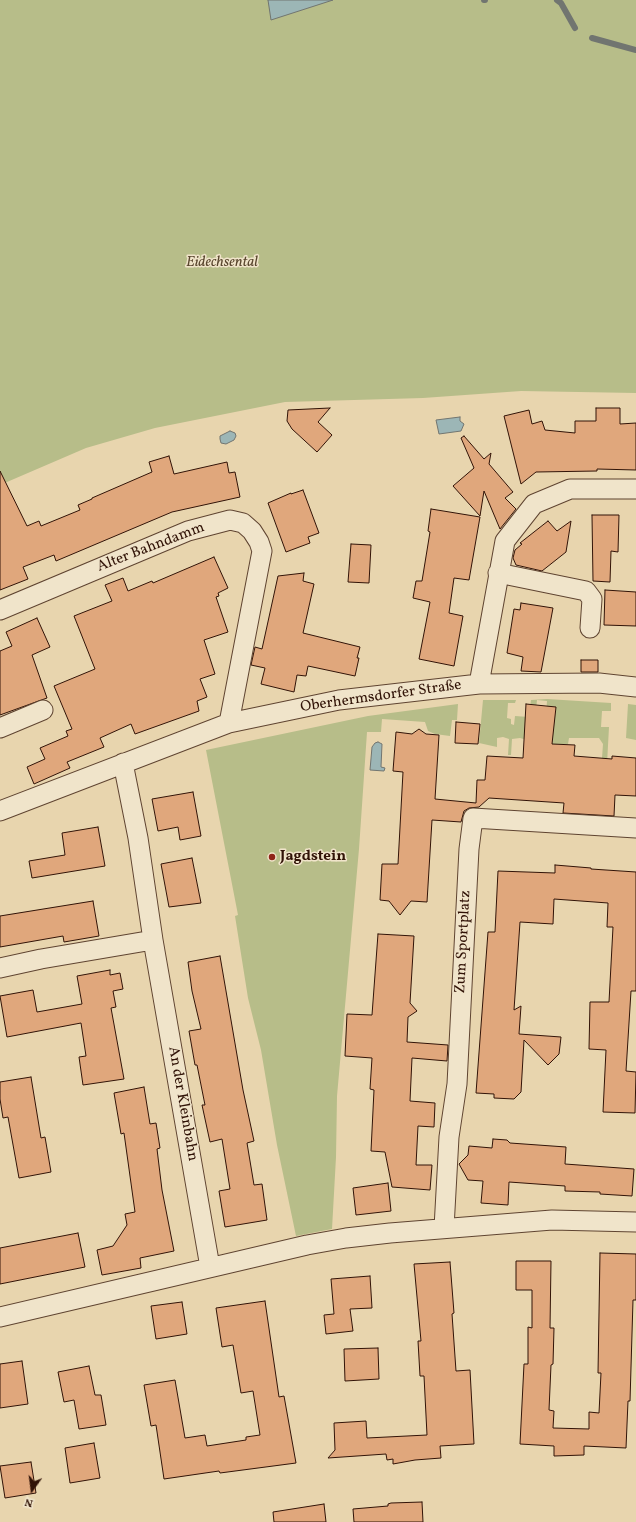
<!DOCTYPE html>
<meta charset="utf-8">
<style>
body{margin:0}
#map{position:relative;width:636px;height:1522px;overflow:hidden;background:#e8d5ae;font-family:Vollkorn,serif}
canvas{display:block}
.north{position:absolute;left:12px;top:1470px;width:40px;height:40px;-webkit-text-stroke:3px #f0e4ca;paint-order:stroke;rotate:194deg;font-size:11px;font-weight:700;line-height:16px;text-align:center;color:#311307}
.north::after{content:'';display:block;margin:auto;width:14px;height:18px;background:#311307;clip-path:polygon(50% 0,100% 100%,50% 72%,0 100%)}
</style>
<div id="map">
<canvas width="636" height="1522"></canvas>
<div class="north">N</div>
</div>
<script>
const ctx = document.querySelector('canvas').getContext('2d');
ctx.lineJoin = 'round';
function fillPath(path, color) { ctx.fillStyle = color; ctx.fill(path, 'evenodd'); }
const toPath = rows => new Path2D(rows.map(r => 'M' + r).join(''));
function strokePath(path, color, width, dash) { ctx.strokeStyle = color; ctx.lineWidth = width; ctx.lineCap = dash ? 'butt' : 'round'; ctx.setLineDash(dash || []); ctx.stroke(path); }
function label(font, color, halo, rows, align = 'center') {
  ctx.font = font + ' Vollkorn,serif'; ctx.lineWidth = 3; ctx.setLineDash([]); ctx.textBaseline = 'middle'; ctx.strokeStyle = halo; ctx.fillStyle = color; for (const [text, x, y, turn = 0] of rows) {
    ctx.save(); ctx.translate(x, y); ctx.rotate((+turn || 0) * Math.PI / 180); ctx.textAlign = isNaN(turn) ? turn : align; if (halo) ctx.strokeText(text, 0, 0); ctx.fillText(text, 0, 0); ctx.restore();
  }
}
const green = toPath([
 [0,0,636,0,636,393,521,391,423,398,285,402,155,428,86,448,0,485],
 [547,699,611,703,611,711,602,711,601,727,609,727,605,801,599,800,603,744,599,738,569,738,568,744,557,744,556,754,527,740,520,738,512,739,511,755,508,755,509,739,503,737,497,738,497,747,479,743,483,700,516,700,515,703,508,703,507,718,511,719,511,724,514,725,515,716,529,717,531,700],
 [537,700,547,701,546,714,547,708,556,709,555,715,535,719],
 [458,704,457,720,452,720,450,736,435,734,428,731,425,722,382,719,381,732,367,732,359,849,337,1096,336,1157,332,1229,296,1236,277,1145,261,1050,248,998,235,916,238,915,206,750,368,716],
 [628,704,636,705,636,740,626,738]
]);
const water = toPath([
 [268,0,333,0,271,20,268,0],
 [460,417,460,421,464,424,461,431,439,434,436,420,460,417],
 [230,431,235,433,236,436,234,440,226,444,221,443,220,439,220,436,230,431],
 [378,742,382,744,381,767,385,768,384,771,370,770,372,747,375,743,378,742]
]);
const stream = toPath([
 [484,0,485,0],
 [557,0,561,3,575,28],
 [592,38,636,50]
]);
const building = toPath([
 [330,408,318,422,332,435,317,452,292,429,287,421,288,410,330,408],
 [596,408,620,408,620,424,636,423,636,470,597,469,597,471,536,472,521,484,504,416,529,410,532,424,542,421,545,430,575,433,575,421,596,421,596,408],
 [464,436,484,459,491,453,489,464,513,492,505,498,516,509,500,529,484,491,480,516,453,486,474,468,461,438,464,436],
 [169,456,174,474,227,462,229,473,235,472,240,497,172,512,56,561,54,555,23,567,28,579,0,590,0,471,27,526,39,521,41,526,80,510,78,505,92,499,92,498,152,472,149,462,169,456],
 [303,490,319,533,308,537,310,543,286,552,268,503,291,493,291,494,303,490],
 [431,509,480,517,469,580,454,578,449,613,463,616,454,666,419,659,430,602,413,598,416,581,422,581,430,532,428,531,431,509],
 [592,515,619,515,618,552,611,551,610,582,593,581,592,515],
 [548,521,557,531,571,521,566,552,542,571,516,565,513,558,515,550,522,544,520,543,548,521],
 [351,544,371,545,369,583,348,582,351,544],
 [214,557,228,588,218,593,219,596,216,597,228,632,204,640,215,674,200,679,207,697,197,701,199,711,135,734,131,724,100,738,104,747,67,762,70,768,34,784,27,767,45,759,40,748,68,736,66,731,72,729,54,686,95,669,74,616,112,601,105,585,123,578,128,591,152,581,153,583,214,557],
 [304,573,303,581,314,584,303,633,360,647,357,658,359,658,355,676,308,666,306,676,297,675,294,692,261,684,265,668,251,665,255,647,262,649,278,576,304,573],
 [605,590,636,592,636,626,604,625,605,590],
 [521,603,553,608,541,672,521,671,523,657,507,653,514,609,520,610,521,603],
 [37,618,50,647,32,655,47,698,0,715,0,651,12,646,6,632,37,618],
 [581,660,598,660,598,672,581,672,581,660],
 [526,704,556,707,552,744,575,745,574,756,612,759,612,756,636,758,636,796,615,795,614,816,563,813,564,803,489,798,479,807,469,808,464,811,461,822,432,820,427,902,411,901,400,915,389,901,380,900,382,864,398,864,403,772,393,771,396,732,412,734,419,729,426,734,439,735,435,799,476,803,477,780,485,780,487,756,523,758,526,704],
 [456,722,480,724,478,744,455,743,456,722],
 [193,792,201,836,180,840,178,827,158,831,152,799,193,792],
 [98,827,105,866,32,878,29,861,65,855,62,833,98,827],
 [192,858,201,903,169,907,161,864,192,858],
 [555,865,591,868,591,869,636,872,636,991,631,991,626,1071,636,1072,635,1113,603,1112,606,1050,589,1049,590,1002,609,1002,613,927,607,927,608,903,554,899,553,924,520,922,514,1010,521,1006,519,1034,561,1037,559,1054,548,1065,524,1040,521,1092,514,1099,494,1098,494,1094,476,1093,488,932,495,932,498,871,555,873,555,865],
 [93,901,99,936,64,942,63,936,0,947,0,916,93,901],
 [378,934,414,936,410,1003,417,1011,408,1017,407,1042,448,1045,447,1061,412,1058,410,1101,435,1103,434,1127,418,1126,416,1165,432,1165,430,1190,392,1187,385,1152,371,1151,374,1090,370,1089,372,1058,345,1056,347,1014,372,1015,378,934],
 [220,956,243,1090,254,1141,247,1143,254,1185,262,1184,267,1220,225,1227,219,1191,230,1189,222,1139,210,1142,202,1105,205,1105,197,1065,195,1065,189,1031,201,1029,192,991,188,962,220,956],
 [110,970,110,975,120,973,123,989,113,991,116,1007,111,1008,124,1079,83,1085,79,1057,86,1056,81,1023,7,1037,0,996,33,990,37,1012,82,1004,77,976,110,970],
 [31,1077,41,1138,45,1137,51,1172,19,1178,8,1117,3,1118,0,1099,0,1082,31,1077],
 [144,1087,150,1124,156,1123,160,1148,157,1149,162,1190,174,1251,140,1258,141,1268,102,1275,97,1250,113,1246,127,1225,125,1214,135,1212,124,1133,121,1134,114,1093,144,1087],
 [493,1139,507,1140,510,1143,566,1147,565,1164,634,1169,632,1196,600,1194,600,1192,565,1191,565,1186,509,1182,508,1205,481,1203,483,1181,468,1180,459,1164,468,1155,469,1146,492,1148,493,1139],
 [388,1183,391,1211,356,1215,353,1188,388,1183],
 [78,1233,85,1267,0,1284,0,1248,78,1233],
 [600,1253,636,1254,636,1300,633,1300,630,1401,628,1401,626,1448,584,1446,584,1455,554,1456,554,1446,520,1444,524,1364,528,1364,528,1327,532,1328,532,1290,516,1290,516,1261,551,1261,550,1328,554,1328,553,1364,551,1365,549,1410,554,1411,553,1428,589,1429,589,1412,599,1413,601,1373,598,1373,600,1253],
 [450,1262,454,1313,452,1314,456,1371,470,1370,474,1444,440,1446,441,1458,415,1460,393,1464,393,1459,387,1460,386,1454,328,1458,335,1450,334,1423,366,1421,367,1438,427,1435,424,1376,420,1376,418,1341,421,1341,414,1264,450,1262],
 [370,1276,372,1308,350,1309,353,1331,326,1334,324,1315,334,1314,331,1279,370,1276],
 [265,1301,279,1397,284,1396,296,1463,220,1473,219,1471,164,1479,156,1425,151,1426,144,1385,175,1380,185,1438,205,1435,207,1446,246,1440,246,1437,260,1435,253,1391,241,1393,233,1345,222,1347,216,1308,265,1301],
 [182,1302,187,1334,156,1339,151,1306,182,1302],
 [378,1348,379,1379,345,1381,344,1349,378,1348],
 [22,1361,28,1404,0,1408,0,1364,22,1361],
 [89,1366,95,1395,101,1395,106,1425,79,1429,74,1400,64,1402,58,1372,89,1366],
 [94,1443,100,1478,70,1483,65,1448,94,1443],
 [31,1462,36,1493,5,1498,0,1466,31,1462],
 [422,1502,423,1522,354,1522,353,1509,388,1506,388,1504,391,1503,422,1502],
 [324,1504,326,1522,274,1522,273,1512,324,1504]
]);
const street = toPath([
 [498,573,586,591,592,599,590,628],
 [0,610,188,531,230,520,243,523,252,531,259,542,262,551,229,723],
 [479,684,505,541,534,504,570,489,636,489],
 [0,728,43,710],
 [123,763,138,838,153,940,210,1267],
 [0,811,229,723,339,700,479,684,599,683,636,687],
 [0,968,41,959,153,940],
 [444,1228,449,1137,457,1084,469,849,473,818,636,828],
 [0,1317,307,1245,346,1238,390,1233,552,1220,636,1222]
]);
const markers = [
 [272,857,4,"#8f2418"]
];
const parkNames = [
 ["Eidechsental",222,263]
];
const streetNames = [
 ["Alter Bahndamm",151,548,-21],
 ["Oberhermsdorfer Straße",381,697,-8],
 ["Zum Sportplatz",464,942,-87],
 ["An der Kleinbahn",182,1104,80]
];
const poiNames = [
 ["Jagdstein",280,857]
];
fillPath(green, '#b7bd89');
fillPath(water, '#9cb6b6');
strokePath(water, '#717570', 1);
strokePath(stream, '#717570', 6);
fillPath(building, '#e0a77c');
strokePath(building, '#311307', 1);
strokePath(street, '#5f4431', 21);
strokePath(street, '#f0e4ca', 19);
for (const [x, y, r, color] of markers) { const dot = new Path2D(); dot.arc(x, y, r, 0, 2 * Math.PI); ctx.fillStyle = color; ctx.fill(dot); strokePath(dot, '#f0e4ca', 1.5); }
label('italic 15px', '#59462e', '#f0e4ca', parkNames);
label('15px', '#311307', '#f0e4ca', streetNames);
label('bold 15px', '#311307', '#f0e4ca', poiNames, 'left');
</script>
